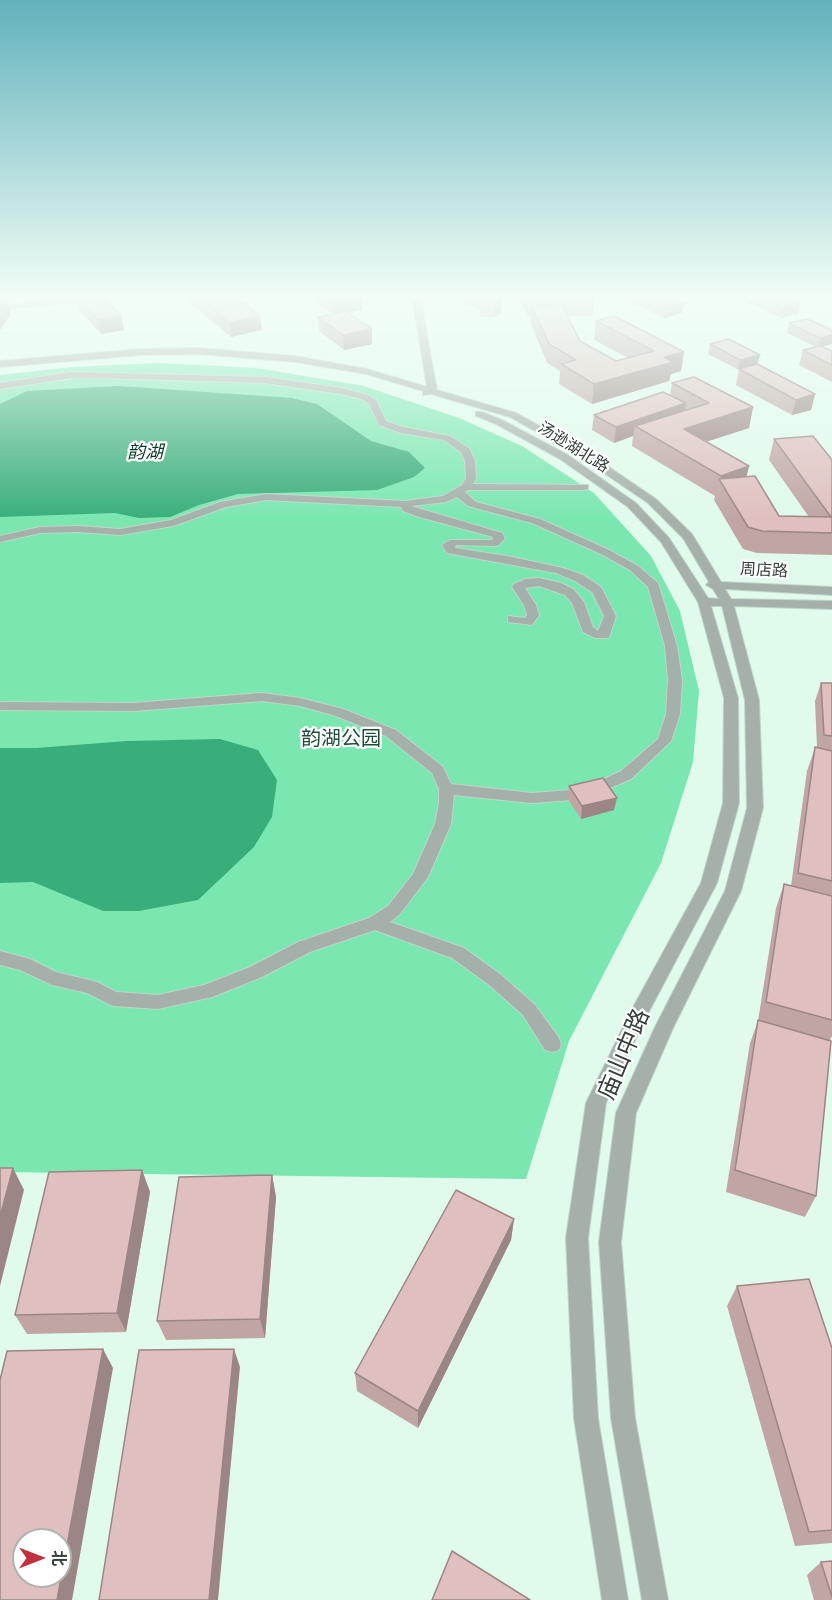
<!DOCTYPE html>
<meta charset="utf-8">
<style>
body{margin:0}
#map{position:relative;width:832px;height:1600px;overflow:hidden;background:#e0fbeb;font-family:"DejaVu Sans","Noto Sans SC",sans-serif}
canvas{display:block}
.north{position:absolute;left:12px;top:1528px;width:60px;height:60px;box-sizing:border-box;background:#fff;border:2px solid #aeb3b0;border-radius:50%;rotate:90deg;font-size:16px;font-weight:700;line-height:24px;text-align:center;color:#35403a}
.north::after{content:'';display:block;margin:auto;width:21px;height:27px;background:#c1313d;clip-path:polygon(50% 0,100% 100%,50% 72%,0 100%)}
</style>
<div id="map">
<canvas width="832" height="1600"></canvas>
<div class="north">北</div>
</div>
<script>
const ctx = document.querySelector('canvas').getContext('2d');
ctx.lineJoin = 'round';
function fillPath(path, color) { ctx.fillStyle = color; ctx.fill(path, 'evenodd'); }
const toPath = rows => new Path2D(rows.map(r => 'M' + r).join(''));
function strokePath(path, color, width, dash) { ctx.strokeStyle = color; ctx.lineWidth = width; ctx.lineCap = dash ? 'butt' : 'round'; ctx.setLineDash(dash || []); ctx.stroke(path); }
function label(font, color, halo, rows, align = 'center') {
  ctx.font = font + ' "DejaVu Sans","Noto Sans SC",sans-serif'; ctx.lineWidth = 4.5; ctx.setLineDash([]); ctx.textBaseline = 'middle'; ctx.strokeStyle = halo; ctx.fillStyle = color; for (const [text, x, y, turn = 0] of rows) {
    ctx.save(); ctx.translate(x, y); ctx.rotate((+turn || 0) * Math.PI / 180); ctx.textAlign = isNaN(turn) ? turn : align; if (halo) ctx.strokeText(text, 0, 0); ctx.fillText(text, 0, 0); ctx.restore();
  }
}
const green = toPath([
 [158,363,257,368,364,386,459,418,522,446,594,493,651,556,680,611,699,691,693,762,661,863,569,1041,526,1179,0,1172,0,375,73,367]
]);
const water = toPath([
 [119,386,292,398,317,404,371,441,409,452,425,468,414,477,377,490,238,494,199,505,170,517,139,518,115,513,0,517,0,404,27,391],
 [220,739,258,750,277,780,272,817,254,847,198,900,139,911,103,911,33,882,0,883,0,748,36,748,127,741]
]);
const pedestrian = toPath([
 [72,372,265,377,341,388,368,395,376,400,386,421,403,427,450,436,469,448,475,461,476,478,473,484,588,485,588,489,584,490,468,490,465,492,476,502,540,519,609,550,638,566,658,583,677,646,682,680,680,714,671,741,631,779,585,799,532,803,454,795,451,824,428,877,400,914,390,922,464,948,500,974,535,1005,559,1038,561,1044,559,1050,552,1052,545,1050,523,1015,488,984,452,958,375,930,310,952,262,977,212,997,158,1009,113,1006,87,993,52,985,20,970,0,965,0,951,30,959,56,972,97,982,116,992,158,995,204,985,250,967,298,942,369,918,388,906,413,874,435,824,439,803,439,789,432,773,386,736,333,715,300,706,262,701,133,711,0,710,0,702,133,703,262,693,300,698,343,709,396,730,443,767,451,784,532,793,583,789,621,771,658,739,666,714,668,680,665,646,648,587,630,570,601,554,532,523,468,506,457,497,446,502,411,506,502,533,505,538,499,545,495,546,456,545,455,548,507,556,563,568,583,575,601,587,616,616,609,638,595,638,583,632,572,603,565,595,539,586,525,588,536,605,539,615,532,625,508,622,508,616,525,618,527,615,524,605,512,587,514,584,525,579,539,578,561,583,573,589,584,602,593,627,598,631,604,616,592,592,575,581,556,573,447,553,442,545,450,540,492,540,493,537,416,516,403,511,401,507,266,500,226,507,173,526,120,535,78,532,40,533,0,542,0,536,40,527,78,526,120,529,171,520,220,502,266,494,405,501,443,496,462,485,466,478,465,461,461,452,444,440,401,433,379,425,369,404,362,399,341,394,265,383,105,378,72,378,0,389,0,383,72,372]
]);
const minor = toPath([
 [84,296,138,296,134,298,105,298,0,310,0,306,84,296]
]);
const tertiary = toPath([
 [412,296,420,296,437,390,516,413,584,450,656,499,692,534,721,582,832,587,832,595,725,589,731,599,832,601,832,609,734,606,759,700,763,808,741,891,673,1028,636,1113,621,1242,635,1418,668,1600,642,1600,611,1418,599,1242,616,1113,655,1027,725,891,747,808,745,700,722,606,711,606,738,698,739,803,717,883,645,1019,606,1103,588,1238,598,1418,628,1600,602,1600,574,1418,566,1238,586,1103,631,1011,701,883,723,803,724,698,698,602,661,542,628,507,560,459,496,424,476,416,476,412,482,412,502,420,568,455,636,503,669,538,708,598,719,599,713,589,706,585,709,582,683,538,648,503,576,454,510,417,431,394,423,395,423,391,366,374,295,362,199,354,141,355,0,367,0,361,141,349,199,348,295,356,367,369,427,387,412,296]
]);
const wall = toPath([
 [0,296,21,296,20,298,0,298],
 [76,296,121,316,124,330,101,334,79,310],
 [189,296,234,296,262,330,231,337,190,303],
 [312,296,362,296,362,310,349,312,372,344,344,350,319,331,318,317,332,314,312,298],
 [461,296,502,296,501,313,494,317,480,317,479,309,461,300],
 [517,296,593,296,594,301,593,316,567,316,580,341,616,361,628,358,594,340,596,321,684,352,681,371,671,374,669,381,592,404,559,384,560,371,547,363,531,324,531,316,528,316],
 [628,296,667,296,684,304,682,313,664,318,627,299],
 [741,296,782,296,798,314,781,318,740,299],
 [789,323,832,330,832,344,822,347,832,351,832,382,799,365,803,350,816,347,787,333],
 [710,344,760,355,757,364,815,394,811,410,792,415,736,385,739,370,708,354],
 [672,383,753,407,749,428,706,442,749,466,746,477,779,516,809,517,769,460,774,439,832,460,832,555,757,553,743,549,714,500,715,496,632,446,633,436,614,443,592,430,594,415,670,395],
 [821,683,832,683,832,1036,830,1040,816,1196,805,1217,726,1192,750,1043,758,1021,776,908,784,884,791,886,807,771,815,748,817,748,815,701],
 [569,786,614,810,581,819,568,799],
 [142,1170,150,1192,126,1332,27,1334,15,1315],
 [272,1175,276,1197,265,1338,166,1340,157,1321],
 [514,1219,511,1240,418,1428,357,1391,355,1373],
 [737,1286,832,1348,832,1543,795,1546,727,1306],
 [832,1561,832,1600,814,1600,807,1575,821,1562]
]);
const shadedWall = toPath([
 [362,296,362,310,335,315,334,301],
 [502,296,501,313,494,317,495,303],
 [7,301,10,315,0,330,0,310],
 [684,304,682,313,664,318,666,308],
 [800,304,798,314,781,318,783,308],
 [121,316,124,330,101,334,99,320],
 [260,316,262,330,231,337,230,323],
 [372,329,372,344,344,350,343,335],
 [832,335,832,344,818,348,820,338],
 [684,352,681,371,671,374,669,381,592,404,594,384,664,357],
 [760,355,757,365,738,370,740,360],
 [815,394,811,410,792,415,796,400],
 [686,403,684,419,635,426,633,436,614,443,616,427],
 [753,407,749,428,680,450,684,429],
 [749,466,744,487,720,481,721,476],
 [617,798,614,810,581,819,582,806],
 [13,1168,24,1190,0,1286,0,1217],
 [142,1170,150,1192,126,1332,117,1313],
 [272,1175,276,1197,265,1338,260,1319],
 [514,1219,511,1240,418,1428,418,1411],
 [103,1349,113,1368,72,1600,57,1600],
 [234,1349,240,1367,218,1600,209,1600]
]);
const building = toPath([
 [76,296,102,296,121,316,99,320,76,296],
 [197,296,234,296,260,316,230,323,197,296],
 [327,296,360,296,334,301,327,296],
 [479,296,502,296,501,299,495,303,481,303,479,296],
 [525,296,593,296,594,301,529,302,525,296],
 [641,296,667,296,684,304,666,308,641,296],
 [756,296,782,296,800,304,783,308,756,296],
 [0,301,7,301,0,310,0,301],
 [562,305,580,341,616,361,654,351,596,321,614,316,684,352,664,357,673,362,594,384,561,364,576,360,549,344,532,306,562,305],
 [346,311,372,329,343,335,318,317,346,311],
 [808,319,832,330,832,335,820,338,789,323,808,319],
 [729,339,760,355,740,360,710,344,729,339],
 [820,346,832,351,832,365,803,350,820,346],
 [757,364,815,394,796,400,739,369,757,364],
 [694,377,753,407,684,429,749,466,721,476,635,426,709,403,672,383,694,377],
 [663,392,686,403,616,427,594,415,663,392],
 [813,436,832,460,832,533,762,531,748,527,719,479,755,476,779,516,831,517,774,439,813,436],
 [821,683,832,683,832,736,824,735,821,683],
 [815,747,832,751,832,881,798,873,815,747],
 [603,778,617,798,582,806,569,786,603,778],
 [784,884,832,896,832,1020,766,1002,784,884],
 [758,1020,831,1041,816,1196,735,1170,758,1020],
 [0,1168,13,1168,0,1217,0,1168],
 [142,1170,117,1313,15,1315,49,1172,142,1170],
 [272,1175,260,1319,157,1321,179,1177,272,1175],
 [456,1190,514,1219,418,1411,355,1373,456,1190],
 [809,1279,832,1348,832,1530,809,1532,737,1286,809,1279],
 [103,1349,57,1600,0,1600,0,1380,7,1351,103,1349],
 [24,1540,60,1540,60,1576,24,1576,24,1540],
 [234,1349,209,1600,99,1600,139,1350,234,1349],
 [452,1551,530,1600,432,1600,452,1551],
 [832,1561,832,1597,821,1562,832,1561]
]);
const farStreetnames = [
 ["汤逊湖北路",573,448,32],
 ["周店路",764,571,3]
];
const farWaternames = [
 ["韵湖",145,453]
];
const parkNames = [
 ["韵湖公园",341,740]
];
const nearStreetnames = [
 ["庙山中路",625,1055,-67]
];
fillPath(green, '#7ae7b1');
fillPath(water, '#39ae7a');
strokePath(pedestrian, '#bed6c8', 2);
strokePath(minor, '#bed6c8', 2);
strokePath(tertiary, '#bed6c8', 2);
fillPath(pedestrian, '#a5b0aa');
fillPath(minor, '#a5b0aa');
fillPath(tertiary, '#a5b0aa');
fillPath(wall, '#c0a5a3');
fillPath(shadedWall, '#9c8685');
fillPath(building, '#dfc0be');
strokePath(building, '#9c8685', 1.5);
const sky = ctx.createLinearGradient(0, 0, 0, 520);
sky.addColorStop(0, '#62b2bc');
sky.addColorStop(0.57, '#f1fdf6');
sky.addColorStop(1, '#f1fdf600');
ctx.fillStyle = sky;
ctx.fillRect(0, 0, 832, 520);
label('16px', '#35403a', '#fff', farStreetnames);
label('italic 18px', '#073a25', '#fff', farWaternames);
label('20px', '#1f4d37', '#fff', parkNames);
label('24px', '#35403a', '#fff', nearStreetnames);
</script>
